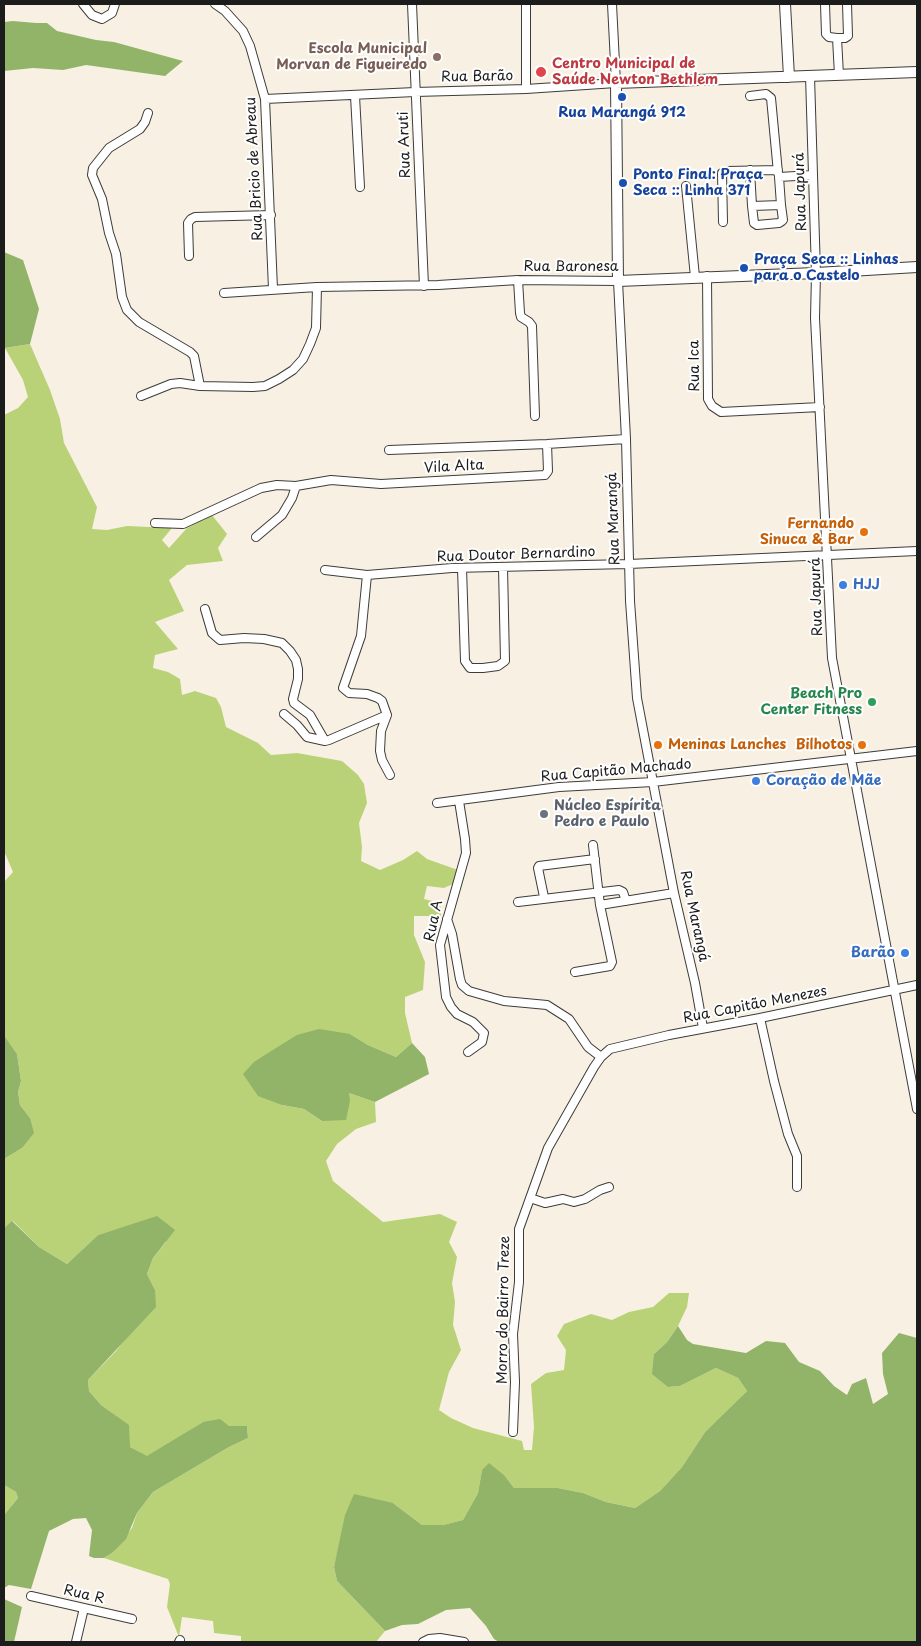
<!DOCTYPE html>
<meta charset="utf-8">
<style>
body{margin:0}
#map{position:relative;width:921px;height:1646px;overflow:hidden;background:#f8f1e3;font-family:"Playpen Sans",sans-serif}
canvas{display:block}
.frame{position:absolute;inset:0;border:5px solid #1c1c1c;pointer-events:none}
</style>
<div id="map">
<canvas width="921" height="1646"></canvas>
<div class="frame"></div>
</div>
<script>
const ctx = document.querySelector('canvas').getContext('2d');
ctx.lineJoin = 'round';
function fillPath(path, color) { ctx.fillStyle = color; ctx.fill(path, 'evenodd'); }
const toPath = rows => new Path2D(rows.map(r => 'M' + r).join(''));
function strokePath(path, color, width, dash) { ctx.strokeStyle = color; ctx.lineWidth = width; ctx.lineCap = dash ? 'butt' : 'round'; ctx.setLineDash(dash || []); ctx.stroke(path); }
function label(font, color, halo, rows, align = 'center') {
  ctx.font = font + ' "Playpen Sans",sans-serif'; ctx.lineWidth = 4; ctx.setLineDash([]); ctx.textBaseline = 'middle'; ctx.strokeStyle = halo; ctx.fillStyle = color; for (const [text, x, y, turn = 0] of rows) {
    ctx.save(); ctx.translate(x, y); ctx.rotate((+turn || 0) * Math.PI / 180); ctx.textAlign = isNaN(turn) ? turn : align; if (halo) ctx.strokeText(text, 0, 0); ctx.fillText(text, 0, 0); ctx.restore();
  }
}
const green = toPath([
 [30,344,50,390,60,419,64,443,97,507,92,529,107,530,127,526,172,528,162,540,169,548,187,528,212,515,227,534,218,548,223,561,187,565,169,580,184,611,155,622,178,649,155,655,153,668,168,672,180,679,182,695,195,691,216,698,221,707,226,727,258,743,271,755,297,753,342,761,358,775,364,784,367,803,359,823,362,847,361,861,380,870,403,860,417,851,427,859,458,870,455,883,444,888,427,886,424,899,440,903,441,916,414,916,414,935,425,962,423,990,405,997,405,1013,412,1043,396,1057,368,1045,350,1034,274,1050,255,1061,282,1105,304,1109,322,1121,349,1093,375,1102,376,1122,356,1129,337,1144,326,1161,333,1181,383,1222,440,1214,457,1222,449,1242,457,1257,452,1283,455,1302,453,1325,461,1350,449,1372,439,1410,451,1418,473,1428,522,1441,524,1450,532,1450,534,1427,531,1384,546,1373,564,1370,566,1350,557,1336,564,1324,591,1314,612,1320,629,1312,653,1307,669,1293,689,1293,687,1307,678,1326,667,1342,654,1354,668,1387,680,1386,716,1368,738,1378,747,1391,705,1432,682,1467,660,1491,635,1508,606,1502,583,1493,558,1488,514,1488,505,1476,482,1470,478,1493,463,1520,443,1525,422,1525,393,1503,338,1551,334,1567,337,1581,385,1631,376,1642,299,1642,296,1641,287,1642,241,1642,241,1636,214,1633,213,1621,182,1617,179,1637,167,1607,170,1584,168,1579,104,1558,112,1553,132,1528,137,1513,153,1492,229,1447,248,1438,247,1426,229,1426,203,1422,147,1457,130,1447,116,1416,101,1405,89,1391,88,1380,116,1351,129,1334,155,1290,147,1274,153,1258,166,1242,157,1217,98,1235,67,1264,39,1247,13,1221,4,1228,4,1159,22,1148,30,1118,20,1105,18,1092,21,1081,17,1054,4,1035,4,882,13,872,4,851,4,415,18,408,28,397,23,380,5,348],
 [4,1485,16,1492,18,1498,4,1515]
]);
const forest = toPath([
 [13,21,36,23,47,23,57,31,96,40,114,42,183,61,165,76,86,65,63,70,33,68,4,71,4,22],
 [4,252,23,260,39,309,30,344,5,348],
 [319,1029,350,1034,368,1045,396,1057,412,1043,425,1057,429,1074,375,1102,349,1093,350,1101,346,1120,322,1121,304,1109,282,1105,258,1096,243,1074,255,1061,297,1035],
 [4,1035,17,1054,21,1081,18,1092,20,1105,30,1118,34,1133,22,1148,4,1159],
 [157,1216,175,1230,153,1258,147,1274,155,1290,156,1307,88,1380,89,1391,101,1405,129,1425,130,1447,147,1456,203,1422,220,1419,229,1426,247,1426,248,1438,229,1447,153,1492,137,1513,126,1539,112,1553,104,1558,94,1558,89,1556,92,1530,86,1518,73,1519,49,1531,31,1589,9,1585,4,1588,4,1515,18,1498,16,1492,4,1485,4,1228,12,1221,39,1247,67,1264,98,1235],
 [678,1326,687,1340,693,1344,746,1353,766,1341,785,1343,799,1362,820,1371,834,1386,847,1395,852,1384,866,1378,873,1404,888,1394,883,1374,882,1353,899,1333,917,1338,917,1642,499,1642,494,1639,486,1626,470,1608,446,1610,418,1624,402,1625,385,1631,337,1581,334,1567,345,1515,354,1494,393,1503,422,1525,443,1525,463,1520,478,1493,482,1470,489,1463,505,1476,514,1488,558,1488,583,1493,606,1502,635,1508,660,1491,682,1467,705,1432,747,1391,738,1378,716,1368,680,1386,668,1387,652,1374,654,1354,667,1342],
 [4,1599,22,1607,14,1642,4,1642]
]);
const minor = toPath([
 [83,4,92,15,102,19,112,13,115,4],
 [215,4,225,11,243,31,250,46,265,99,273,289],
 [412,4,424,286],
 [825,4,826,34,829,37,837,38,845,38,848,36,847,4],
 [837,38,839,75],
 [810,76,816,273,815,318,832,658,917,1109],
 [526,89,526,4],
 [355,96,360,187],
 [750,96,766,94,771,98,778,173],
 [265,99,415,92,526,89,616,83,612,4],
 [148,113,145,122,140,129,109,148,93,168,92,175,102,199,109,233,116,254,122,297,127,310,139,322,190,352,194,356,200,386],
 [750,170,752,206],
 [686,186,695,277],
 [781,205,752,206,754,223,757,225,779,223,782,221,783,220,781,205,779,177,813,175],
 [723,222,722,173,727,171,778,170],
 [189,256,188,223,191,219,195,217,271,215],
 [707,276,708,399,712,406,721,412,820,407],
 [518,280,520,313,521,317,529,322,532,326,535,416],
 [224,293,317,287,438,285,518,280,618,281,626,439,630,601,637,698,674,893,695,983,703,1028],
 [141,396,171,384,180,383,200,386,253,387,265,386,279,379,293,370,303,359,310,344,316,328,317,287],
 [389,450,547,444,626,439],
 [155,523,183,524,261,488,277,485,296,486,331,480,381,484,545,475,548,471,547,444],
 [256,537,282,515,292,498,296,486],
 [462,568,465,661,470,668,483,668,498,666,505,661,503,567],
 [325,570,367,575,452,568,629,564,917,551],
 [367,575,361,636,343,688,349,693,367,694,378,698,382,701,387,715,381,731,380,751,382,760,390,775],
 [205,609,212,633,220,640,244,638,264,639,282,643,290,651,296,660,298,669,298,679,293,699,294,703,310,715,325,741,329,740,387,715],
 [284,714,297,725,307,737,325,741],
 [459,801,465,839,466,853,440,945,446,997,451,1007,457,1014,473,1022,484,1033,482,1042,468,1052],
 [437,803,559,787,653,782,917,751],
 [544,897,538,868,539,866,595,859],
 [518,902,619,890,623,892,626,901],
 [600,905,674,893],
 [447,919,452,934,460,979,462,985,469,991,504,1001,547,1005,569,1019,588,1047,601,1057],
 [575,972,610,966,612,962,600,905,593,845],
 [760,1018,774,1081,788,1134,797,1156,797,1187],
 [530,1198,545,1203,563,1199,574,1202,585,1199,600,1190,609,1187],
 [513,1432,515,1382,513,1334,519,1282,519,1229,548,1148,594,1067,601,1057,610,1049,669,1035,760,1018,917,985],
 [31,1596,132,1619],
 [76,1642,84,1608],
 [179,1642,180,1640],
 [423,1642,429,1639,440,1638,464,1642]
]);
const tertiary = toPath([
 [785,4,789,77],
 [917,72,616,83,618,281,816,273,917,267]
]);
const markers = [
 [437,57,5,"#8d6e63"],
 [541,72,6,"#e0444e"],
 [622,97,5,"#1a4fb4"],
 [623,183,5,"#1a4fb4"],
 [744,268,5,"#1a4fb4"],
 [864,532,5,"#e8710a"],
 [843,585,5,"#3f7fe0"],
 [872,702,5,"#2e9e5b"],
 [658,745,5,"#e8710a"],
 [862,745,5,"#e8710a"],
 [756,781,5,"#3f7fe0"],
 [544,814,5,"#6b7280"],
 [905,953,5,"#3f7fe0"]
];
const educationNames = [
 ["Escola Municipal",427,49],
 ["Morvan de Figueiredo",427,65]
];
const healthNames = [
 ["Centro Municipal de",552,64],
 ["Saúde Newton Bethlem",552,80]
];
const streetNames = [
 ["Rua Barão",477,77,-1],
 ["Rua Aruti",405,145,-92],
 ["Rua Bricio de Abreau",255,169,-93],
 ["Rua Japurá",801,192,-92],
 ["Rua Baronesa",571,267],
 ["Rua Ica",695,366,-91],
 ["Vila Alta",454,467,-3],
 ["Rua Marangá",614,519,-92],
 ["Rua Doutor Bernardino",516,555,-2],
 ["Rua Japurá",817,597,-92],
 ["Rua Capitão Machado",616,771,-5],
 ["Rua Marangá",694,916,78],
 ["Rua A",434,921,-78],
 ["Rua Capitão Menezes",755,1005,-11],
 ["Morro do Bairro Treze",504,1310,-89],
 ["Rua R",84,1595,13]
];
const transitNames = [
 ["Rua Marangá 912",622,113,"center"],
 ["Ponto Final: Praça",633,175],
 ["Seca :: Linha 371",633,191],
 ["Praça Seca :: Linhas",754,260],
 ["para o Castelo",754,276]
];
const foodNames = [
 ["Fernando",854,524],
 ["Sinuca & Bar",854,540],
 ["Meninas Lanches",668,745,"left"],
 ["Bilhotos",852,745]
];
const shopNames = [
 ["HJJ",853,585],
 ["Coração de Mãe",766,781],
 ["Barão",895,953,"right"]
];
const leisureNames = [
 ["Beach Pro",862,694],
 ["Center Fitness",862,710]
];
const worshipNames = [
 ["Núcleo Espírita",554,806],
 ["Pedro e Paulo",554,822]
];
fillPath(green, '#b9d277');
fillPath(forest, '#92b468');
strokePath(minor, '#3d3c3a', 10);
strokePath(tertiary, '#3d3c3a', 12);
strokePath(minor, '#fff', 8);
strokePath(tertiary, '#fff', 10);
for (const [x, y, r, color] of markers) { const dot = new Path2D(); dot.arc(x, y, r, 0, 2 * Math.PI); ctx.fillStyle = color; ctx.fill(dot); strokePath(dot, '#fff', 2); }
label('bold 14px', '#785e54', '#fff', educationNames, 'right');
label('bold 14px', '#be3a42', '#fff', healthNames, 'left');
label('14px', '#1c1c1c', '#fff', streetNames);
label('bold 14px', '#164399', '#fff', transitNames, 'left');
label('bold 14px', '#c56008', '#fff', foodNames, 'right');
label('bold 14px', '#366cbe', '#fff', shopNames, 'left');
label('bold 14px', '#27864d', '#fff', leisureNames, 'right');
label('bold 14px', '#5b616d', '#fff', worshipNames, 'left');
</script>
